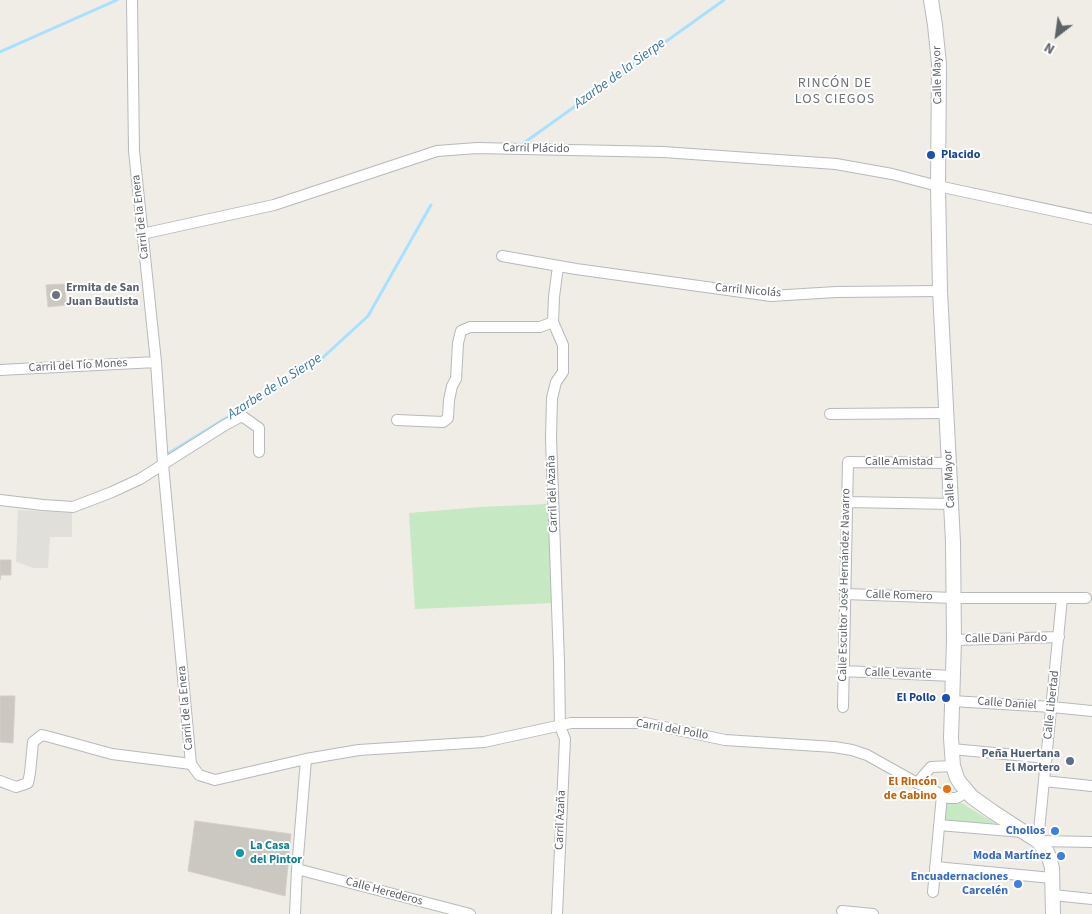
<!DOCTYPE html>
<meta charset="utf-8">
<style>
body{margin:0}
#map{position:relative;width:1092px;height:914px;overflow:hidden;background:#f0ede6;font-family:"Source Sans 3",sans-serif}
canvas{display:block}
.north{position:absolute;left:1032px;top:10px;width:50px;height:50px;-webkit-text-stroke:4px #fff;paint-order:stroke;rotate:210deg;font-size:14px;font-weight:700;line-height:20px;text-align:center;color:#5d6367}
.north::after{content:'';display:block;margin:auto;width:18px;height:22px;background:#5d6367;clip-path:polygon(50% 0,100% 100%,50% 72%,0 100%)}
</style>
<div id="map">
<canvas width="1092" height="914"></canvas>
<div class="north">N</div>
</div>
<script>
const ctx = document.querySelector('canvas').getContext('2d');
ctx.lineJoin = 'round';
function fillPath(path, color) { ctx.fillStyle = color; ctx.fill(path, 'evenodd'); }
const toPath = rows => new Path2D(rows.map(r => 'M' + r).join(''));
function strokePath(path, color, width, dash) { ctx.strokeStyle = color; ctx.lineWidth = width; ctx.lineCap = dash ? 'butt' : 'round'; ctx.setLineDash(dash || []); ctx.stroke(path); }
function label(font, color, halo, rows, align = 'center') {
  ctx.font = font + ' "Source Sans 3",sans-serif'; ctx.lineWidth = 4; ctx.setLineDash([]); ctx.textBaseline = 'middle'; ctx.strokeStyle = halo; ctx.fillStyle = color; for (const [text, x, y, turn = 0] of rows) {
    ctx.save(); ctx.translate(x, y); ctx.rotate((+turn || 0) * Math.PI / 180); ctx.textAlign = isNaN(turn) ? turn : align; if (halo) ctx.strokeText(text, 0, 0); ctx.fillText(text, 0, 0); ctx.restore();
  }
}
const industrial = toPath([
 [18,510,72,513,72,537,50,537,48,568,33,568,16,562]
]);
const green = toPath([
 [548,504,552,603,415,609,409,513,481,507],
 [946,802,960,802,994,823,994,825,945,824,944,804]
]);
const stream = toPath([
 [0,52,117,0],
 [521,145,724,0],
 [169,453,318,362,368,316,431,205]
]);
const building = toPath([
 [65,284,66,305,48,307,46,285,65,284],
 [0,560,11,560,11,575,1,575,0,580,0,560],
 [0,696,15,696,13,743,0,742,0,696],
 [195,821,291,834,285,896,188,871,195,821]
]);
const street = toPath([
 [132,0,134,151,156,362,163,464,191,764,199,775,215,780,306,759,297,869,295,914],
 [142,234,274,205,437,151,477,148,663,152,836,164,892,174,938,186,1092,219],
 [502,256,576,269,771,296,836,292,940,291],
 [0,370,156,362],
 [830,414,946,413],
 [397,420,443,422,448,418,449,400,452,386,456,379,458,343,461,331,470,327,540,327,553,322],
 [0,500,43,505,73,507,112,492,140,479,225,425,242,416,259,428,259,452],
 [847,502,952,504],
 [845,594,954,598,1086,598],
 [1062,598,1038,841,1092,842],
 [954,640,1059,637],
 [843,671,953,676],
 [952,701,1052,707,1092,711],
 [843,707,848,462,949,463],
 [952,749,1047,758],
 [306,759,359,750,484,742,571,723,645,723,725,740,834,747,852,750,867,755,917,783,949,798,956,798,968,792],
 [0,781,16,787,28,783,30,773,33,742,42,735,50,737,112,754,191,764],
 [1044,781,1092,786],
 [917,783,931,767,953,766],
 [939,825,1022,832],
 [935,867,1052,878],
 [297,869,470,914],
 [933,892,942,795],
 [1053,895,1092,899],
 [842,911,873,914],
 [557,914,565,739,560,726,559,662,551,438,552,398,556,382,563,372,563,345,553,322,554,297,558,266]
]);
const secondary = toPath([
 [931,0,935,25,939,64,938,186,940,291,953,542,954,640,951,738,953,766,957,778,960,783,972,797,993,812,1030,836,1038,841,1047,852,1049,857,1052,868,1053,914]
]);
const markers = [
 [931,155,5,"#1a4fb4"],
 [56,295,5,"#6b7280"],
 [946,698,5,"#1a4fb4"],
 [1070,761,5,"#5c6f8a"],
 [947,789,5,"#e8710a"],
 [1055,831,5,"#3f7fe0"],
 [240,853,5,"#0f9aa8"],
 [1061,856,5,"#3f7fe0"],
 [1018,884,5,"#3f7fe0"]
];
const streetNames = [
 ["Calle Mayor",938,75,-91],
 ["Carril Plácido",536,149,1],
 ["Carril de la Enera",141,217,-96],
 ["Carril Nicolás",748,291,5],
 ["Carril del Tío Mones",78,366,-3],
 ["Calle Amistad",899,462],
 ["Calle Mayor",950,479,-93],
 ["Carril del Azaña",553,494,-92],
 ["Calle Escultor José Hernández Navarro",845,585,-89],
 ["Calle Romero",899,596,2],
 ["Calle Dani Pardo",1006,639,-1],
 ["Calle Levante",898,674,2],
 ["Calle Daniel",1007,704,4],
 ["Calle Libertad",1052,705,-84],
 ["Carril de la Enera",186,708,-95],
 ["Carril del Pollo",672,730,10],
 ["Carril Azaña",561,820,-88],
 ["Calle Herederos",384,892,15]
];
const transitNames = [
 ["Placido",941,155],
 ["El Pollo",936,698,"right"]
];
const worshipNames = [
 ["Ermita de San",66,288],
 ["Juan Bautista",66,302]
];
const serviceNames = [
 ["Peña Huertana",1060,754],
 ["El Mortero",1060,768]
];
const foodNames = [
 ["El Rincón",937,782],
 ["de Gabino",937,796]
];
const shopNames = [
 ["Chollos",1045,831],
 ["Moda Martínez",1051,856],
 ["Encuadernaciones",1008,877],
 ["Carcelén",1008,891]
];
const cultureNames = [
 ["La Casa",250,846],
 ["del Pintor",250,860]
];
const waterNames = [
 ["Azarbe de la Sierpe",620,74,-36],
 ["Azarbe de la Sierpe",275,387,-33]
];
const neighbourhoodNames = [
 ["RINCÓN DE",835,84],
 ["LOS CIEGOS",835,100]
];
fillPath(industrial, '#e1dfda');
fillPath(green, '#c6e8c2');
strokePath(stream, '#a7e1ff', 3);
fillPath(building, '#cbc8c2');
strokePath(building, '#d5cec4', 1);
strokePath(street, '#b6b9bd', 12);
strokePath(secondary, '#b7bbc0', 16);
strokePath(street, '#fff', 10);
strokePath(secondary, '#fff', 14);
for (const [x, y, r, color] of markers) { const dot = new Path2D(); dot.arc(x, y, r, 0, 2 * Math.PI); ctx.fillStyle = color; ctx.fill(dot); strokePath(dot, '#fff', 2); }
label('12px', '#5d6367', '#fff', streetNames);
label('bold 12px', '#164399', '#fff', transitNames, 'left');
label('bold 12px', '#5b616d', '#fff', worshipNames, 'left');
label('bold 12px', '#4e5e75', '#fff', serviceNames, 'right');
label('bold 12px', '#c56008', '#fff', foodNames, 'right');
label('bold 12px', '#366cbe', '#fff', shopNames, 'right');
label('bold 12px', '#0d838f', '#fff', cultureNames, 'left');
label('italic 14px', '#3a77a3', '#fff', waterNames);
ctx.letterSpacing = '1px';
label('14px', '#6e7579', '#fff', neighbourhoodNames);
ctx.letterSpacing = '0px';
</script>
